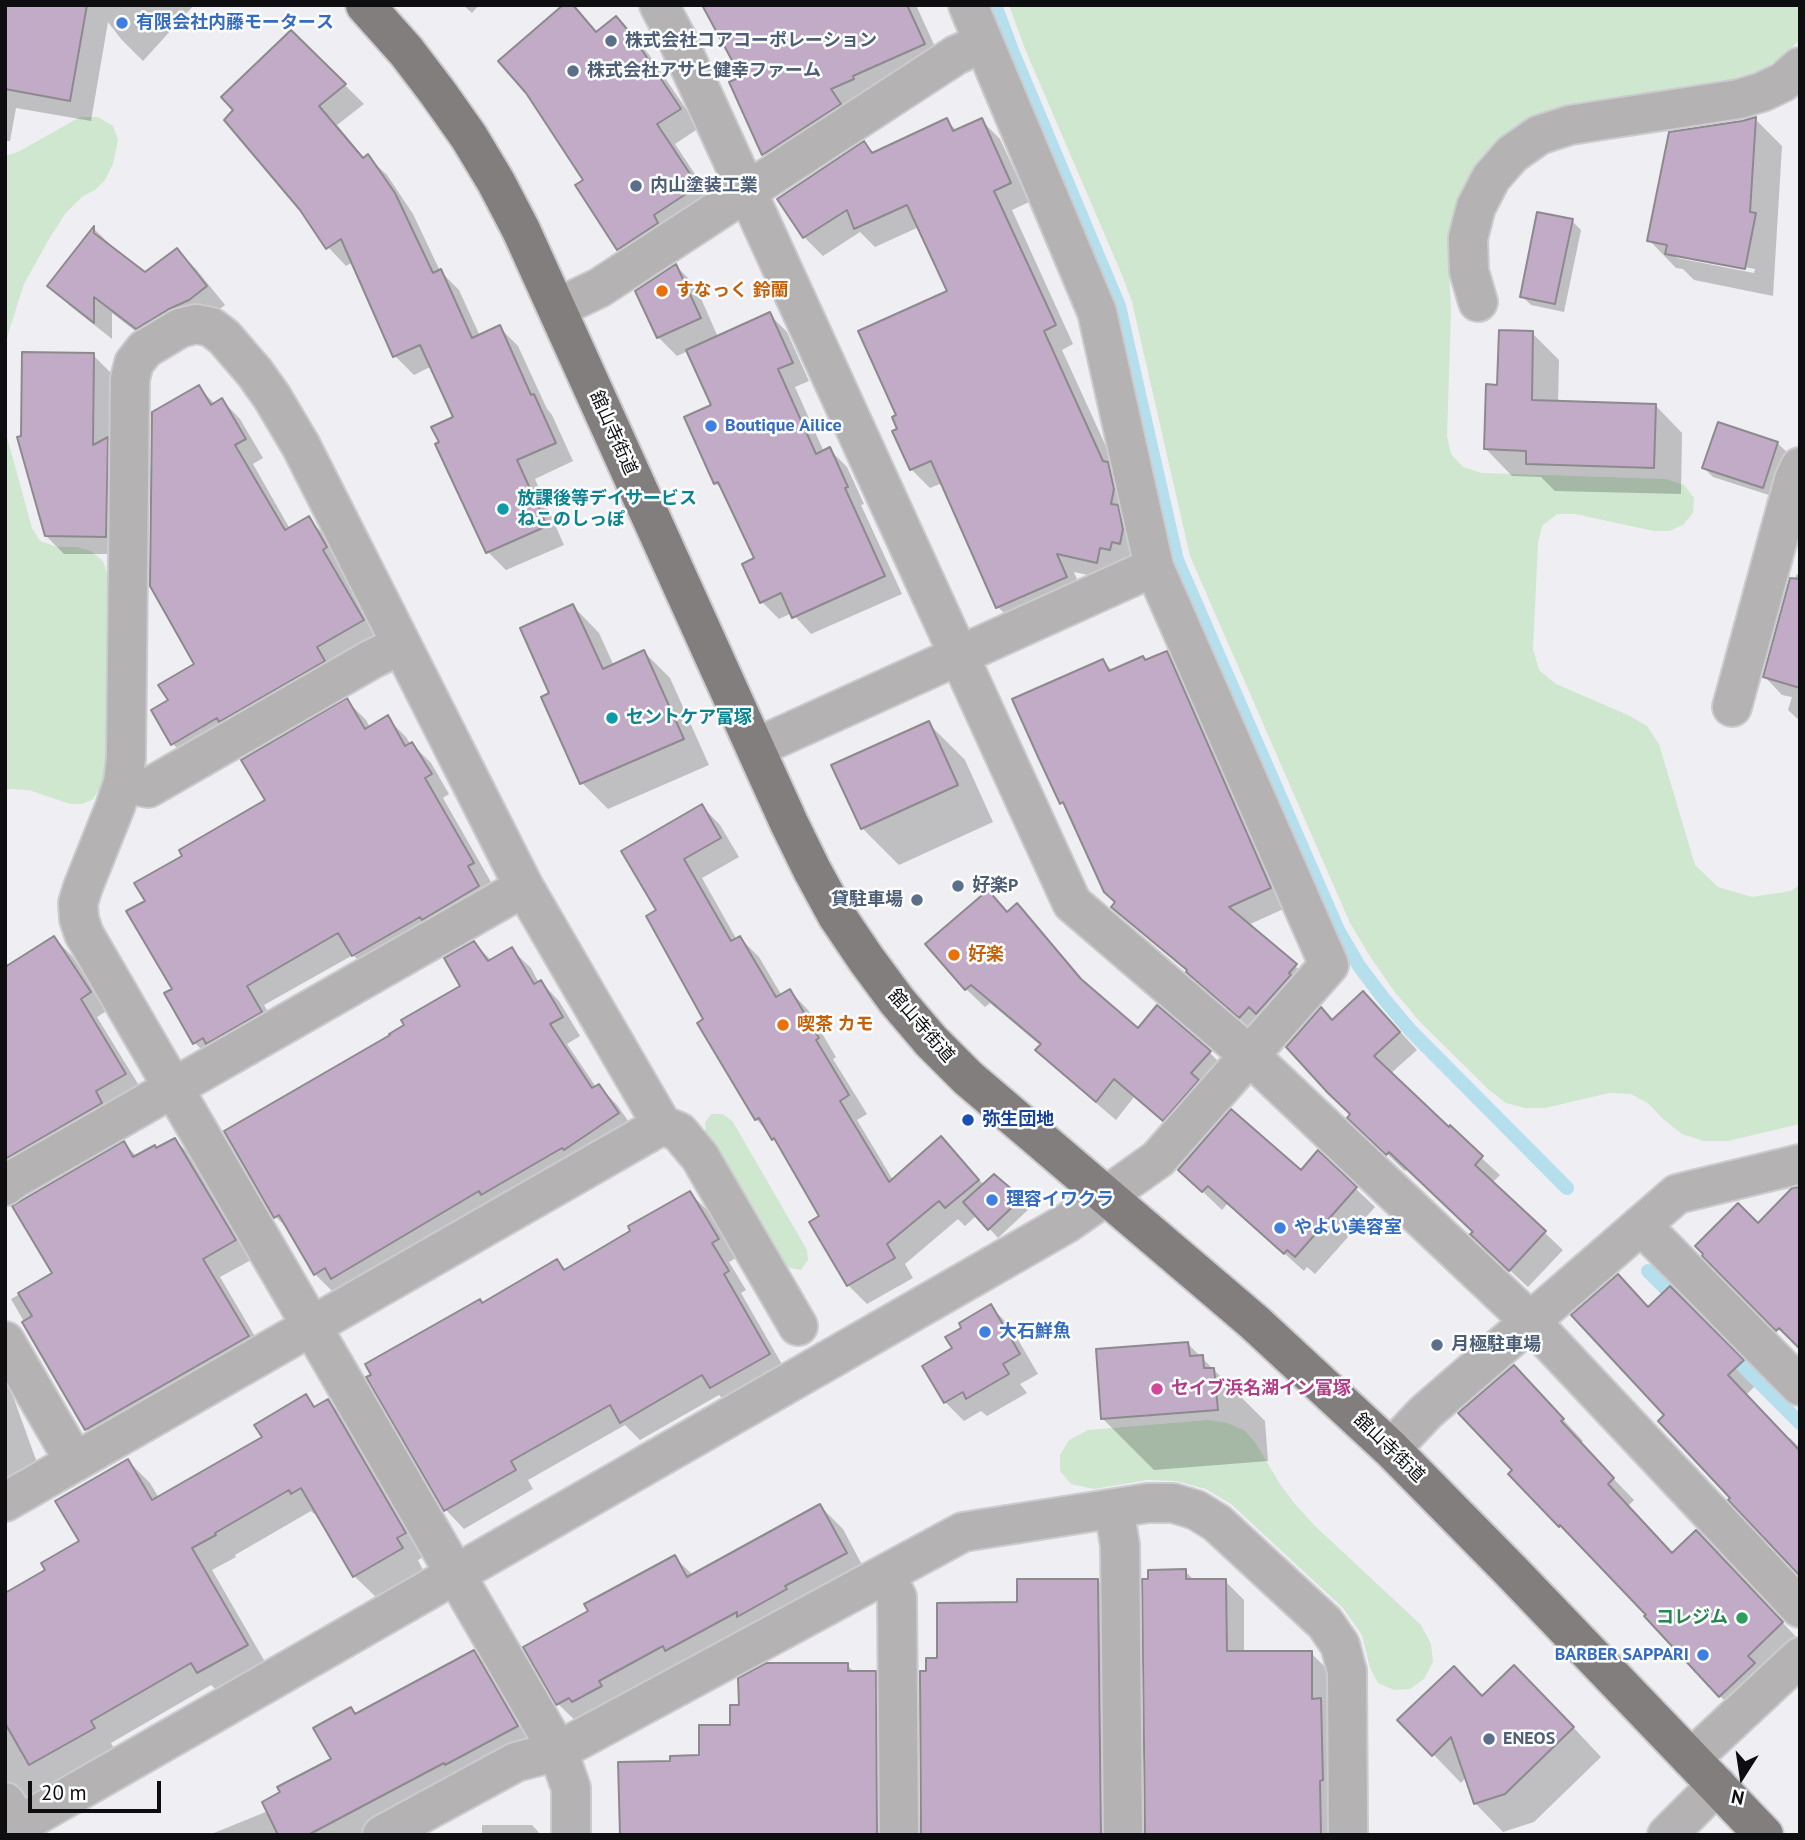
<!DOCTYPE html>
<meta charset="utf-8">
<style>
body{margin:0}
#map{position:relative;width:1805px;height:1840px;overflow:hidden;background:#efeff3;font-family:"PT Sans",sans-serif}
canvas{display:block}
.frame{position:absolute;inset:0;border:7px solid #0e0e10;pointer-events:none}
.north{position:absolute;left:1707px;top:1742px;width:70px;height:70px;-webkit-text-stroke:5px #fcfdff;paint-order:stroke;rotate:192deg;font-size:19px;font-weight:700;line-height:28px;text-align:center;color:#0e0e10}
.north::after{content:'';display:block;margin:auto;width:24px;height:32px;background:#0e0e10;clip-path:polygon(50% 0,100% 100%,50% 72%,0 100%)}
.scale{position:absolute;left:28px;top:1781px;width:133px;height:32px;box-sizing:border-box;border:4px solid #0e0e10;border-top:0;padding-left:9px;font-size:21px;line-height:24px;white-space:nowrap;color:#0e0e10;-webkit-text-stroke:5px #fcfdff;paint-order:stroke}
</style>
<div id="map">
<canvas width="1805" height="1840"></canvas>
<div class="frame"></div>
<div class="north">N</div>
<div class="scale">20 m</div>
</div>
<script>
const ctx = document.querySelector('canvas').getContext('2d');
ctx.lineJoin = 'round';
function fillPath(path, color) { ctx.fillStyle = color; ctx.fill(path, 'evenodd'); }
const toPath = rows => new Path2D(rows.map(r => 'M' + r).join(''));
function strokePath(path, color, width, dash) { ctx.strokeStyle = color; ctx.lineWidth = width; ctx.lineCap = dash ? 'butt' : 'round'; ctx.setLineDash(dash || []); ctx.stroke(path); }
function label(font, color, halo, rows, align = 'center') {
  ctx.font = font + ' "PT Sans","Noto Sans JP",sans-serif'; ctx.lineWidth = 5; ctx.setLineDash([]); ctx.textBaseline = 'middle'; ctx.strokeStyle = halo; ctx.fillStyle = color; for (const [text, x, y, turn = 0] of rows) {
    ctx.save(); ctx.translate(x, y); ctx.rotate((+turn || 0) * Math.PI / 180); ctx.textAlign = isNaN(turn) ? turn : align; if (halo) ctx.strokeText(text, 0, 0); ctx.fillText(text, 0, 0); ctx.restore();
  }
}
const green = toPath([
 [1009,5,1800,5,1800,39,1788,52,1771,64,1754,74,1735,80,1565,105,1530,118,1499,139,1474,167,1457,200,1448,236,1451,312,1447,436,1451,454,1463,467,1482,473,1666,479,1684,485,1694,498,1693,513,1683,525,1669,531,1654,531,1575,514,1557,514,1542,526,1538,543,1533,649,1539,670,1556,684,1628,715,1647,726,1659,744,1695,865,1718,887,1752,897,1791,891,1800,884,1800,1124,1728,1141,1704,1141,1682,1134,1663,1119,1649,1104,1631,1094,1609,1093,1545,1108,1525,1108,1506,1103,1489,1090,1420,1022,1394,991,1371,958,1350,923,1190,556,1132,302,1122,275,1025,49],
 [80,117,98,117,113,126,118,140,113,164,105,180,95,190,83,196,65,214,49,239,24,284,9,331,5,347,5,156,18,152],
 [5,430,32,528,40,541,57,547,76,547,91,551,103,561,108,576,106,756,103,778,99,790,92,800,82,804,70,804,29,790,10,789,5,790],
 [711,1114,723,1114,733,1122,807,1250,808,1260,801,1270,790,1268,780,1262,706,1135,705,1123],
 [1208,1420,1227,1423,1244,1430,1255,1442,1280,1484,1295,1504,1314,1525,1421,1625,1431,1644,1433,1662,1424,1679,1410,1689,1394,1690,1378,1683,1370,1668,1362,1635,1343,1608,1231,1504,1206,1489,1176,1481,1147,1480,1094,1489,1071,1484,1060,1471,1060,1455,1069,1440,1088,1430]
]);
const shadow = toPath([
 [5,5,194,5,143,61,121,39,108,22,91,121,16,108,10,141,5,141],
 [463,5,479,5,472,13],
 [571,5,597,33,616,18,635,37,650,56,699,128,675,144,716,206,638,268,619,249,585,180],
 [704,5,916,5,942,62,782,172,764,154,731,83,744,77],
 [291,32,364,104,337,125,365,159,368,157,387,175,413,214,440,271,459,290,480,336,499,327,518,346,547,409,552,415,573,461,535,479,564,545,506,570,488,552,456,418,432,366,414,375,395,356,353,262,346,266,328,247],
 [1755,119,1782,146,1773,296,1694,280,1683,269,1676,268,1649,240,1743,122],
 [1673,254,1755,269,1754,273,1677,258],
 [981,120,1000,139,1029,202,1012,210,1073,344,1062,350,1119,475,1141,549,1116,581,1074,572,1084,596,1017,626,998,607,942,483,930,488,911,469,894,432,899,429,898,416,949,292,919,227,875,247,860,232,823,256,804,237,864,143,875,154,947,121,957,131],
 [1572,221,1581,230,1564,312,1531,305,1522,296],
 [94,229,113,247,113,249,145,274,177,250,196,269,225,305,208,318,156,347,112,313,112,339,69,305,50,286],
 [676,266,695,285,718,337,769,314,787,332,809,381,795,387,824,452,829,449,847,467,864,504,861,505,902,594,811,634,792,613,779,619,762,602,756,559,726,493,715,483,713,406,688,351,677,356,658,337],
 [1532,333,1559,360,1558,403,1656,406,1682,433,1681,494,1555,491,1541,477,1512,476,1486,449],
 [93,355,111,373,111,442,124,554,64,554,46,536],
 [198,387,215,404,222,400,240,419,263,458,253,464,290,529,308,519,327,537,344,567,340,569,382,639,191,762,173,744,170,701,196,665],
 [1777,443,1787,452,1772,496,1713,477,1704,468],
 [1797,574,1800,576,1800,721,1788,710,1792,697,1782,695,1765,677,1787,594],
 [573,606,599,633,614,666,644,652,670,678,709,765,608,809,582,783,543,698,551,694],
 [1167,653,1185,671,1288,907,1248,925,1295,966,1314,984,1258,1035,1206,990,1188,972,1132,925,1113,906,1117,902,1068,808,1062,802,1103,661,1113,671,1146,662],
 [347,701,366,720,370,727,387,718,406,737,411,745,412,744,431,763,449,794,443,798,491,882,486,885,497,905,372,974,353,955,264,1005,280,1031,214,1062,195,1043,175,989,147,902,185,856,267,801],
 [928,723,965,760,993,822,899,865,862,828],
 [702,806,720,825,739,857,702,878,737,940,740,938,759,957,782,996,790,991,808,1010,836,1057,833,1059,867,1114,857,1120,893,1180,941,1139,984,1185,994,1176,1030,1208,998,1238,977,1215,965,1226,958,1219,905,1264,913,1278,867,1304,848,1285,822,1217,781,1146,756,1119,706,1020,658,911],
 [988,892,1008,913,1017,906,1035,924,1091,990,1138,1031,1209,1052,1228,1071,1182,1138,1134,1097,1116,1120,1056,1069,1038,1050,1041,1046,990,1003,985,1007,966,989],
 [54,938,72,956,108,1010,97,1017,143,1092,5,1182,5,1033],
 [474,943,492,961,512,950,531,968,539,983,541,982,559,1001,580,1036,567,1044,596,1087,599,1086,617,1105,636,1132,334,1293,315,1274,292,1233,276,1217,226,1132,393,1035,462,987],
 [1381,1011,1417,1050,1390,1074,1500,1175,1492,1183,1563,1250,1528,1287,1490,1252,1475,1232,1408,1168,1405,1171,1367,1135,1352,1114,1332,1022],
 [175,1140,193,1158,253,1259,220,1277,266,1355,104,1447,86,1429,11,1299,54,1274,124,1143,137,1157],
 [1318,1153,1375,1207,1315,1274,1307,1267,1304,1271,1228,1203,1222,1210,1180,1170,1301,1172],
 [690,1193,709,1212,736,1258,729,1262,746,1290,741,1293,787,1373,730,1406,719,1395,640,1440,625,1425,528,1480,533,1489,464,1529,446,1510,369,1378,483,1305,557,1261,566,1270,633,1232],
 [991,1307,1010,1326,1038,1374,1020,1384,1027,1393,987,1416,981,1411,964,1421,945,1402,955,1349],
 [1648,1309,1728,1357,1755,1386,1746,1395,1788,1440,1790,1438,1800,1448,1800,1573,1733,1498,1667,1415],
 [1188,1344,1265,1421,1268,1461,1154,1470,1102,1418],
 [5,1374,44,1482,5,1496],
 [1534,1388,1583,1441,1580,1444,1634,1500,1627,1507,1673,1555,1717,1553,1800,1641,1741,1717,1720,1696,1649,1615,1511,1474,1515,1470],
 [305,1396,317,1408,328,1401,350,1423,427,1555,418,1560,423,1570,376,1597,354,1576,317,1512,314,1514,311,1511,235,1555,236,1557,212,1570,268,1667,220,1693,211,1685,111,1743,115,1750,5,1813,5,1595,47,1570,81,1542,128,1461,150,1483,159,1498,264,1438],
 [820,1506,843,1529,868,1576,581,1726,558,1704,591,1612,674,1557,693,1575],
 [1185,1571,1195,1581,1225,1581,1244,1600,1244,1653,1311,1653,1330,1672,1339,1835,1147,1835],
 [1098,1581,1116,1599,1119,1835,923,1835,928,1672,939,1660,1019,1604],
 [474,1652,493,1671,536,1745,364,1835,209,1835,268,1811,333,1760,351,1710,357,1715],
 [847,1665,855,1673,875,1673,894,1692,895,1835,621,1835,672,1763,701,1757,732,1726,741,1707],
 [1543,1695,1601,1757,1534,1822,1503,1832,1475,1803,1466,1777,1461,1783,1433,1754,1483,1698],
 [482,1825,532,1825,541,1835,482,1835]
]);
const stream = toPath([
 [995,5,1013,53,1119,306,1177,560,1338,930,1359,966,1384,999,1411,1031,1567,1188],
 [1648,1271,1678,1301],
 [1727,1350,1800,1423]
]);
const building = toPath([
 [5,5,87,5,70,101,5,89,5,5],
 [563,5,573,5,596,32,616,16,632,35,681,109,657,124,698,186,654,215,658,223,617,250,575,185,583,180,526,93,498,61,563,5],
 [702,5,907,5,925,44,853,76,854,79,831,89,841,104,762,155,729,82,741,77,702,5],
 [291,30,346,84,319,106,363,158,368,154,395,193,433,273,441,269,472,338,500,325,531,395,534,394,556,443,517,460,547,526,486,553,435,444,439,442,431,427,453,417,420,345,393,357,341,239,326,249,300,210,224,120,233,110,221,97,291,30],
 [1756,117,1750,212,1756,213,1745,269,1665,254,1667,245,1647,241,1669,132,1742,121,1756,117],
 [947,118,953,131,982,118,1011,183,994,191,1056,325,1044,331,1103,461,1108,462,1114,489,1111,504,1118,505,1123,529,1120,544,1112,542,1110,550,1100,548,1097,563,1057,554,1067,577,996,608,931,461,910,470,892,431,897,429,892,417,896,415,858,331,947,291,907,205,854,229,847,210,803,238,777,199,864,141,872,153,947,118],
 [1537,212,1573,219,1555,304,1520,297,1537,212],
 [94,226,94,233,145,272,177,248,207,286,189,300,169,309,136,329,94,297,94,323,47,286,94,226],
 [676,264,701,318,657,338,635,291,676,264],
 [770,312,793,363,778,369,816,454,830,447,848,487,845,488,885,576,792,618,781,593,760,603,742,564,754,558,718,482,714,484,684,417,711,405,686,350,770,312],
 [1499,330,1533,331,1532,400,1656,404,1654,468,1526,464,1526,451,1484,449,1486,384,1497,385,1499,330],
 [22,352,94,353,93,445,108,437,106,537,45,536,17,437,21,436,22,352],
 [199,385,211,405,222,398,246,439,235,445,285,530,309,516,327,547,323,550,364,620,317,647,325,661,219,722,217,718,171,745,151,710,168,700,158,685,194,664,150,586,152,412,199,385],
 [1718,422,1778,442,1763,488,1702,468,1718,422],
 [1790,578,1800,579,1800,688,1763,677,1790,578],
 [573,604,603,669,644,650,684,739,580,784,541,697,549,693,520,628,573,604],
 [1167,651,1271,888,1229,907,1297,964,1289,973,1291,975,1256,1014,1249,1007,1239,1018,1186,972,1187,970,1111,907,1115,902,1104,892,1063,802,1060,804,1039,759,1012,699,1103,659,1109,671,1143,656,1145,660,1167,651],
 [347,698,365,729,388,715,405,746,412,742,432,774,425,778,474,863,468,866,479,886,422,920,420,917,352,956,338,933,247,986,262,1012,206,1044,203,1038,193,1044,164,993,172,989,126,911,145,901,134,883,182,856,179,850,265,800,241,760,347,698],
 [929,721,958,785,861,829,831,765,929,721],
 [702,804,721,838,684,859,731,941,740,936,776,997,790,989,819,1038,816,1040,849,1095,840,1101,889,1182,941,1136,979,1180,945,1208,939,1201,887,1244,895,1258,847,1286,809,1222,819,1216,774,1138,772,1140,759,1118,755,1120,697,1023,703,1019,646,916,656,910,621,851,702,804],
 [988,890,1007,912,1017,903,1081,979,1138,1028,1157,1005,1211,1051,1191,1073,1199,1080,1163,1121,1114,1079,1096,1102,1035,1050,1041,1044,971,985,965,990,925,944,988,890],
 [54,936,91,992,81,999,126,1074,96,1091,102,1103,5,1159,5,967,54,936],
 [474,941,488,961,512,947,534,984,541,980,563,1017,550,1024,592,1088,599,1084,619,1113,564,1150,562,1148,481,1195,479,1191,331,1279,325,1268,314,1275,279,1215,274,1218,224,1131,390,1035,389,1034,404,1025,401,1020,460,986,444,958,474,941],
 [1363,991,1400,1032,1374,1056,1449,1127,1450,1125,1483,1156,1475,1165,1546,1231,1509,1271,1470,1234,1473,1232,1389,1152,1386,1155,1347,1118,1350,1114,1328,1093,1286,1047,1321,1007,1332,1020,1363,991],
 [1231,1109,1301,1170,1318,1150,1357,1187,1295,1257,1287,1250,1284,1254,1208,1186,1202,1192,1178,1170,1231,1109],
 [175,1138,236,1240,203,1259,249,1336,85,1430,22,1322,32,1316,18,1293,52,1273,12,1206,124,1141,133,1157,155,1145,156,1148,175,1138],
 [994,1174,1022,1198,988,1230,963,1202,994,1174],
 [1800,1187,1800,1349,1779,1328,1776,1331,1702,1256,1703,1254,1695,1246,1738,1203,1758,1223,1792,1188,1800,1187],
 [690,1191,719,1239,712,1243,729,1271,724,1274,770,1354,710,1388,702,1375,620,1423,610,1405,511,1461,516,1470,444,1511,366,1377,371,1375,365,1364,480,1299,482,1303,557,1259,564,1270,630,1231,628,1226,690,1191],
 [1618,1274,1648,1307,1670,1286,1744,1360,1728,1375,1800,1451,1800,1576,1728,1500,1730,1498,1658,1421,1664,1415,1571,1315,1618,1274],
 [991,1304,1020,1354,1003,1364,1009,1374,966,1399,963,1392,944,1403,922,1366,952,1348,945,1337,961,1328,959,1323,991,1304],
 [1188,1342,1190,1356,1203,1355,1204,1368,1214,1368,1218,1410,1101,1419,1096,1349,1188,1342],
 [1514,1365,1564,1419,1561,1421,1614,1478,1608,1484,1672,1553,1696,1530,1783,1622,1748,1656,1755,1663,1719,1697,1644,1616,1646,1615,1560,1525,1559,1527,1508,1474,1512,1470,1458,1413,1514,1365],
 [306,1394,314,1407,328,1399,406,1533,397,1538,403,1548,353,1577,301,1488,291,1494,289,1490,215,1533,216,1535,192,1548,248,1645,197,1673,191,1663,91,1721,95,1728,29,1765,5,1723,5,1593,45,1570,41,1563,79,1541,55,1501,128,1459,152,1500,262,1437,254,1425,306,1394],
 [820,1504,847,1553,785,1586,787,1589,737,1617,737,1612,665,1651,663,1646,599,1681,602,1686,572,1702,569,1698,556,1705,523,1647,588,1611,584,1604,675,1555,687,1577,820,1504],
 [1186,1569,1186,1579,1226,1579,1227,1651,1312,1651,1312,1699,1321,1698,1323,1780,1320,1781,1321,1835,1145,1835,1142,1579,1148,1579,1148,1570,1186,1569],
 [1017,1579,1098,1579,1101,1835,921,1835,920,1671,926,1671,926,1658,937,1658,937,1603,1017,1602,1017,1579],
 [474,1650,518,1726,445,1765,444,1763,308,1835,278,1835,262,1802,280,1792,277,1787,331,1759,313,1728,351,1707,355,1714,474,1650],
 [766,1663,848,1663,848,1671,876,1671,877,1835,620,1835,618,1762,670,1761,670,1756,699,1755,699,1725,730,1725,730,1705,739,1705,738,1678,766,1663],
 [1514,1665,1574,1727,1505,1794,1474,1804,1451,1737,1432,1756,1397,1720,1454,1666,1482,1696,1514,1665]
]);
const minor = toPath([
 [659,5,679,43,1072,903,1249,1055,1530,1321,1800,1608],
 [968,5,1097,312,1154,567,1329,965,1158,1159,1106,1196],
 [1478,302,1469,271,1468,238,1476,207,1491,178,1512,154,1539,135,1570,125,1739,99,1762,92,1783,82,1800,67],
 [557,308,599,288,956,55,983,43],
 [1732,707,1794,480,1800,467],
 [755,748,1154,567],
 [123,783,148,788,372,659,401,645],
 [5,1186,14,1179,524,887],
 [1641,1225,1800,1386],
 [5,1341,75,1462],
 [1391,1449,1426,1412,1677,1194,1800,1164],
 [5,1502,662,1125],
 [1114,1509,1120,1545,1123,1835],
 [885,1575,897,1597,899,1835],
 [1691,1759,1800,1657],
 [5,1802,19,1825],
 [382,1835,516,1762,558,1751,963,1532,1148,1503,1173,1503,1196,1510,1217,1523,1325,1623,1340,1645,1347,1671,1348,1835],
 [571,1835,571,1788,558,1751,84,934,79,919,78,903,83,887,115,807,123,783,126,758,130,379,134,363,145,349,180,328,196,324,211,327,224,337,255,373,272,397,301,446,524,887,662,1125,679,1132,700,1157,798,1326],
 [1667,1835,1717,1785]
]);
const tertiary = toPath([
 [5,1833,1067,1223,1106,1196]
]);
const primary = toPath([
 [365,5,406,51,438,93,469,137,496,182,521,230,789,823,812,870,837,916,866,959,897,1001,931,1041,968,1078,1254,1322,1391,1449,1512,1572,1764,1835]
]);
const markers = [
 [122,23,7,"#3f7fe0"],
 [611,41,7,"#5c6f8a"],
 [573,71,7,"#5c6f8a"],
 [636,186,7,"#5c6f8a"],
 [662,291,7,"#e8710a"],
 [711,426,7,"#3f7fe0"],
 [503,509,7,"#0f9aa8"],
 [612,718,7,"#0f9aa8"],
 [958,886,7,"#5c6f8a"],
 [917,900,7,"#5c6f8a"],
 [954,955,7,"#e8710a"],
 [783,1025,7,"#e8710a"],
 [968,1120,7,"#1a4fb4"],
 [992,1200,7,"#3f7fe0"],
 [1280,1228,7,"#3f7fe0"],
 [985,1332,7,"#3f7fe0"],
 [1437,1345,7,"#5c6f8a"],
 [1157,1389,7,"#d1479c"],
 [1742,1618,7,"#2e9e5b"],
 [1703,1655,7,"#3f7fe0"],
 [1489,1739,7,"#5c6f8a"]
];
const shopNames = [
 ["有限会社内藤モータース",136,23],
 ["Boutique Ailice",725,426],
 ["理容イワクラ",1006,1200],
 ["やよい美容室",1294,1228],
 ["大石鮮魚",999,1332],
 ["BARBER SAPPARI",1689,1655,"right"]
];
const serviceNames = [
 ["株式会社コアコーポレーション",625,41],
 ["株式会社アサヒ健幸ファーム",587,71],
 ["内山塗装工業",650,186],
 ["好楽P",972,886],
 ["貸駐車場",903,900,"right"],
 ["月極駐車場",1451,1345],
 ["ENEOS",1503,1739]
];
const foodNames = [
 ["すなっく 鈴蘭",676,291],
 ["好楽",968,955],
 ["喫茶 カモ",797,1025]
];
const streetNames = [
 ["舘山寺街道",613,433,66],
 ["舘山寺街道",921,1026,49],
 ["舘山寺街道",1389,1448,44]
];
const cultureNames = [
 ["放課後等デイサービス",517,499],
 ["ねこのしっぽ",517,520],
 ["セントケア富塚",626,718]
];
const transitNames = [
 ["弥生団地",982,1120]
];
const hotelNames = [
 ["セイブ浜名湖イン富塚",1171,1389]
];
const leisureNames = [
 ["コレジム",1728,1618]
];
fillPath(green, '#cfe6cf');
fillPath(shadow, '#0003');
strokePath(stream, '#b5dfec', 14);
fillPath(building, '#c2abc7');
strokePath(building, '#8c8a8d', 2);
strokePath(minor, '#cbcbcf', 42);
strokePath(tertiary, '#cbcbcf', 42);
strokePath(primary, '#cbcbcf', 42);
strokePath(minor, '#b4b2b2', 38);
strokePath(tertiary, '#b4b2b2', 38);
strokePath(primary, '#827e7e', 38);
for (const [x, y, r, color] of markers) { const dot = new Path2D(); dot.arc(x, y, r, 0, 2 * Math.PI); ctx.fillStyle = color; ctx.fill(dot); strokePath(dot, '#fcfdff', 2.5); }
label('bold 18px', '#366cbe', '#fcfdff', shopNames, 'left');
label('bold 18px', '#4e5e75', '#fcfdff', serviceNames, 'left');
label('bold 18px', '#c56008', '#fcfdff', foodNames, 'left');
label('18px', '#0e0e10', '#fcfdff', streetNames);
label('bold 18px', '#0d838f', '#fcfdff', cultureNames, 'left');
label('bold 18px', '#164399', '#fcfdff', transitNames, 'left');
label('bold 18px', '#b23c85', '#fcfdff', hotelNames, 'left');
label('bold 18px', '#27864d', '#fcfdff', leisureNames, 'right');
</script>
